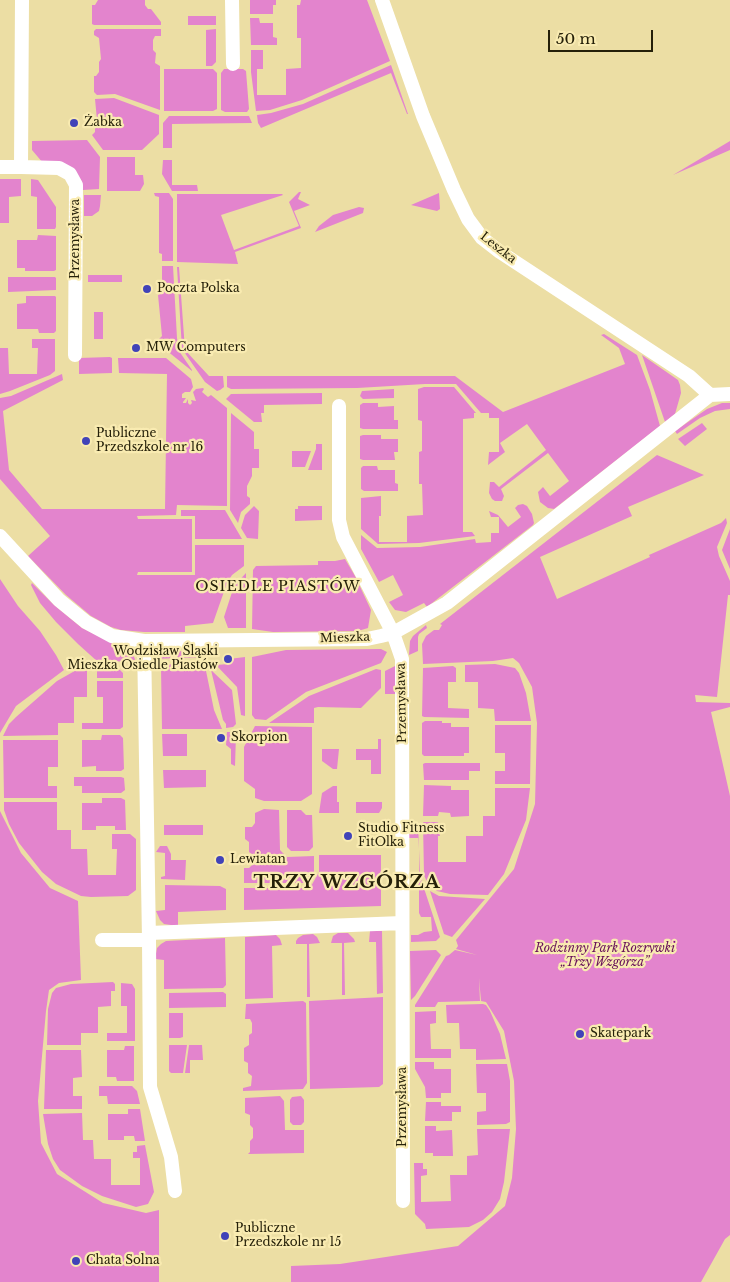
<!DOCTYPE html>
<meta charset="utf-8">
<style>
body{margin:0}
#map{position:relative;width:730px;height:1282px;overflow:hidden;background:#ecdea4;font-family:"Libre Baskerville",serif}
canvas{display:block}
.scale{position:absolute;left:548px;top:30px;width:105px;height:22px;box-sizing:border-box;border:2px solid #252009;border-top:0;padding-left:6px;font-size:15px;line-height:18px;white-space:nowrap;color:#252009;-webkit-text-stroke:4px #f9ebb1;paint-order:stroke}
</style>
<div id="map">
<canvas width="730" height="1282"></canvas>
<div class="scale">50 m</div>
</div>
<script>
const ctx = document.querySelector('canvas').getContext('2d');
ctx.lineJoin = 'round';
function fillPath(path, color) { ctx.fillStyle = color; ctx.fill(path, 'evenodd'); }
const toPath = rows => new Path2D(rows.map(r => 'M' + r).join(''));
function strokePath(path, color, width, dash) { ctx.strokeStyle = color; ctx.lineWidth = width; ctx.lineCap = dash ? 'butt' : 'round'; ctx.setLineDash(dash || []); ctx.stroke(path); }
function label(font, color, halo, rows, align = 'center') {
  ctx.font = font + ' "Libre Baskerville",serif'; ctx.lineWidth = 4.5; ctx.setLineDash([]); ctx.textBaseline = 'middle'; ctx.strokeStyle = halo; ctx.fillStyle = color; for (const [text, x, y, turn = 0] of rows) {
    ctx.save(); ctx.translate(x, y); ctx.rotate((+turn || 0) * Math.PI / 180); ctx.textAlign = isNaN(turn) ? turn : align; if (halo) ctx.strokeText(text, 0, 0); ctx.fillText(text, 0, 0); ctx.restore();
  }
}
const green = toPath([
 [98,0,145,0,145,5,148,9,151,9,161,22,161,25,94,25,92,24,92,5,95,5],
 [250,0,276,0,276,5,273,5,273,14,250,14],
 [301,0,367,0,390,61,302,100,270,110,256,111,251,72,251,50,263,50,263,69,257,69,257,95,286,95,286,69,301,68,301,38,297,38,297,5,300,5],
 [188,16,216,16,216,25,188,25],
 [250,18,259,18,260,23,273,23,273,37,277,38,277,45,251,45],
 [96,29,161,29,161,36,155,36,153,40,153,50,156,53,155,63,160,66,160,110,115,94,97,95,94,92,94,76,96,76,99,72,99,62,101,59,99,38,94,35,94,31],
 [216,29,216,62,212,66,206,66,206,30],
 [391,65,408,114,407,114,391,73,261,128,258,123,257,115,271,113,303,104],
 [164,69,213,69,217,73,217,109,213,111,164,111],
 [224,69,243,69,246,71,249,109,247,112,225,112,221,110,221,73],
 [114,98,159,115,159,134,142,150,103,150,92,135,95,132,95,123,97,120,95,99],
 [169,116,249,116,252,123,172,124,172,148,163,148,163,123],
 [87,140,100,157,99,189,83,190,81,180,43,163,32,150,32,141],
 [730,141,730,150,673,175],
 [107,157,135,157,135,175,143,175,144,184,140,191,107,191],
 [163,160,172,160,172,185,197,185,198,191,172,191,162,174],
 [0,179,21,179,21,196,9,197,9,223,0,223],
 [31,179,38,180,56,207,56,227,55,229,37,229,37,197,31,196],
 [299,192,301,192,298,199,310,205,294,211,301,228,235,252,238,264,177,262,177,194,282,194,283,195,221,215,234,250,299,226,289,202],
 [154,193,169,193,173,199,173,261,162,261,162,254,159,253,159,197,155,196],
 [439,193,440,209,437,211,411,205],
 [84,195,101,195,100,206,99,211,92,216,84,216],
 [359,207,364,208,363,213,315,232,319,226,333,215],
 [38,235,56,236,56,270,54,271,25,271,25,268,17,268,17,240,37,240],
 [162,266,173,266,177,338,179,351,192,370,192,371,166,350,159,339,162,336,158,295,162,293],
 [177,267,179,267,185,350,209,376,223,376,224,387,220,390,217,391,205,382,182,349],
 [88,275,122,275,122,282,88,282],
 [8,277,55,277,56,278,56,290,8,292],
 [26,296,55,296,56,297,56,331,54,333,39,333,38,329,17,329,17,304,26,303],
 [94,312,103,312,103,339,94,339],
 [604,334,637,355,650,390,660,426,554,509,548,508,540,502,538,492,543,487,550,496,569,481,548,453,501,489,504,496,502,501,495,501,492,499,489,493,490,482,494,482,499,487,546,450,527,424,500,443,505,452,488,465,489,452,499,452,499,418,489,418,489,413,481,413,456,384,425,384,357,388,231,389,227,387,227,376,455,376,503,412,625,364,619,348,601,335],
 [32,339,55,339,55,371,50,375,10,391,0,394,0,348,8,348,9,374,37,374,38,348,32,348],
 [642,355,678,380,680,385,681,393,675,414,665,422],
 [110,357,112,358,112,373,79,374,79,358],
 [118,358,166,358,191,379,193,387,190,392,185,392,182,394,182,398,186,398,183,402,183,403,186,403,188,399,188,403,190,405,192,403,191,400,196,401,193,392,196,389,203,388,204,389,202,392,208,397,211,395,227,408,227,506,177,505,176,515,137,516,138,519,192,519,192,572,138,572,137,575,195,575,195,545,244,545,244,566,232,575,227,583,213,623,185,626,185,632,144,632,121,630,111,627,91,616,66,595,28,556,50,536,0,479,0,398,11,396,62,374,63,380,3,411,9,470,42,509,165,509,167,374,119,373],
 [424,387,454,387,476,413,474,413,474,418,463,419,463,532,472,532,475,536,419,543,378,544,361,529,361,498,381,496,381,516,379,516,379,542,407,542,407,516,423,515,422,484,419,484,419,452,422,451,422,421,418,420,418,389],
 [394,389,394,398,363,399,360,396,362,391],
 [322,393,322,404,264,405,264,413,261,413,262,422,254,422,226,399,231,394],
 [363,403,378,403,378,407,394,406,394,420,398,420,398,429,363,429,360,428,360,405],
 [722,403,730,403,730,409,715,411,700,418,677,434,675,431,707,409],
 [231,413,254,432,254,449,259,449,259,468,252,468,252,476,247,486,247,496,250,498,250,504,241,512,238,523,230,510],
 [702,423,707,429,685,446,678,439],
 [363,435,381,435,381,439,398,439,398,452,394,452,395,460,363,460,360,459,360,436],
 [316,444,322,444,322,470,308,470,316,449],
 [292,451,311,451,305,467,292,467],
 [657,455,704,475,628,507,632,516,540,557,557,599,650,557,649,555,721,523,726,518,727,523,717,547,719,556,730,581,730,595,728,595,717,697,695,695,696,702,730,703,730,707,711,712,730,796,730,1235,725,1239,701,1282,291,1282,291,1266,340,1264,458,1246,505,1206,512,1178,516,1129,514,1081,504,1031,486,1002,481,1001,479,978,480,1001,438,1002,435,1007,415,1007,415,1005,446,956,449,955,455,950,477,955,456,949,458,946,456,940,514,869,535,804,537,723,532,687,519,663,513,658,493,661,423,664,422,644,426,636,434,630,439,630,442,625,440,624],
 [363,466,377,466,378,470,395,470,395,483,398,484,398,491,364,491,361,489,361,468],
 [523,504,527,506,532,514,534,523,533,525,427,607,424,603,406,612,395,610,389,602,403,595,393,575,379,582,361,549,361,535,377,548,420,547,475,539,476,543,491,542,491,533,499,533,499,517,491,517,489,511,498,515,508,527,521,517,515,508,518,505],
 [254,506,259,511,258,539,247,538,241,528,245,515],
 [298,506,322,506,322,520,295,521,295,509,298,509],
 [181,510,225,510,242,539,195,539,195,516,181,516],
 [730,529,730,569,722,550],
 [345,559,355,576,371,610,368,628,358,631,273,632,252,629,253,570,256,566,318,565,318,561,335,561],
 [246,573,246,628,228,628,224,617,234,586],
 [0,579,18,606,40,631,56,655,64,670,16,706,0,733],
 [32,583,54,605,82,628,127,650,132,653,136,661,98,662,78,644,56,622,40,603,31,585],
 [426,625,427,628,419,634,418,637,418,651,409,655,410,641,413,636],
 [166,649,206,655,206,657,153,659],
 [381,649,387,652,381,663,306,692,266,720,255,719,252,715,252,657,286,650],
 [245,657,245,716,241,715,237,687,216,665,229,664,229,659],
 [201,663,205,666,214,710,222,729,162,729,161,668,153,668,153,665],
 [495,664,515,668,519,673,526,693,531,721,495,721,494,709,478,708,478,682,465,682,465,665],
 [395,666,395,694,385,694,385,671],
 [453,666,456,668,456,682,448,682,448,708,469,709,469,718,424,717,422,716,423,668],
 [87,667,87,697,74,697,74,723,58,723,58,735,3,736,9,724,16,717,57,681,80,668],
 [97,667,117,667,123,673,123,678,97,678],
 [376,669,381,670,381,688,361,708,318,707,314,708,314,723,269,723,309,696],
 [211,670,232,690,236,724,233,727,226,728,226,724,223,720],
 [97,681,123,681,123,727,120,729,82,729,82,723,103,723,103,697,97,697],
 [425,721,442,721,442,723,451,723,451,727,469,727,469,753,464,753,464,756,424,756,422,754,422,723],
 [495,725,531,725,530,784,495,784,495,771,505,771,505,753,495,753],
 [255,726,312,727,312,794,301,801,264,801,255,798,255,789,244,781,244,747],
 [227,732,232,732,236,735,235,766,231,764,231,749,226,745],
 [162,734,187,734,187,756,163,756],
 [102,735,120,735,123,738,124,769,121,771,96,771,96,766,82,767,82,740,101,740],
 [378,739,381,739,381,774,371,774,371,760,356,760,356,749,378,749],
 [3,740,58,740,58,767,48,767,48,786,57,786,57,798,4,798],
 [322,749,339,749,337,769,333,769,322,761],
 [425,763,480,763,480,771,469,771,469,780,424,780,423,764],
 [163,770,206,770,206,787,164,788],
 [74,777,121,777,124,778,125,790,121,793,82,793,82,786,74,786],
 [424,785,451,786,451,790,469,790,469,816,451,817,450,813,439,812,438,816,423,816],
 [333,786,337,786,337,802,339,802,339,813,319,813,322,793],
 [495,788,530,788,526,820,504,874,488,895,450,894,437,891,427,882,424,875,423,822,438,822,440,836,438,836,438,862,466,862,466,836,483,836,483,816,495,816],
 [102,798,121,798,125,800,126,830,115,830,115,826,96,826,96,830,82,830,82,803,102,803],
 [4,802,57,802,57,830,71,830,71,849,87,849,88,875,116,875,117,849,112,849,112,834,130,834,136,839,136,890,128,896,91,897,81,896,56,884,42,872,19,843,9,824,4,810],
 [356,802,382,802,382,808,379,813,356,813],
 [264,809,279,810,280,850,287,857,314,856,314,872,308,883,244,883,244,868,249,868,252,865,253,855,249,852,249,842,245,839,245,827,252,827,255,823,255,813],
 [287,810,301,810,306,815,312,815,313,847,309,851,291,851,287,847],
 [0,811,21,853,50,888,78,901,81,980,59,983,49,990,46,1011,38,1101,41,1143,57,1174,103,1203,146,1213,159,1210,159,1282,0,1282],
 [418,822,420,876,440,937,436,941,411,942,411,935,418,935,424,932,432,931,431,917,421,917,419,913,419,887,409,887,409,884,419,884,419,838,409,838,409,831,418,831],
 [164,825,203,825,203,835,164,835],
 [160,846,167,846,171,854,171,860,186,860,185,880,161,879,161,877,165,876,165,853,156,852],
 [319,855,381,855,381,906,244,910,244,888,310,888,319,872],
 [165,885,220,886,226,889,226,910,178,912,178,926,164,924,160,920,156,911,165,910],
 [430,891,439,896,485,899,452,937,444,934],
 [370,931,382,931,383,993,377,994,376,942,369,942],
 [338,933,348,933,354,939,355,942,344,943,345,995,342,995,342,943,331,943,333,936],
 [313,934,317,937,320,943,309,944,310,997,307,997,307,944,296,944,296,941,298,938,303,935],
 [276,935,280,939,282,945,272,946,273,998,245,999,245,937],
 [225,938,226,985,223,988,164,989,164,960,155,959,157,948,161,944,166,941],
 [436,950,441,955,415,996,411,1000,410,951],
 [113,982,115,984,115,991,111,991,111,1006,98,1007,98,1033,81,1033,81,1045,47,1045,48,1009,52,993,56,988,71,984],
 [121,983,132,984,135,989,135,1041,107,1041,107,1033,127,1033,127,1006,121,1006],
 [223,992,226,994,226,1007,169,1008,169,993],
 [383,997,383,1084,379,1087,310,1089,309,1001],
 [303,1001,306,1003,307,1083,303,1089,243,1091,243,1088,251,1086,252,1076,248,1073,248,1063,244,1061,244,1048,249,1045,249,1035,252,1033,252,1023,250,1019,245,1019,246,1004],
 [483,1004,486,1005,490,1011,500,1034,506,1059,476,1060,476,1049,460,1049,459,1023,447,1023,446,1005],
 [436,1011,436,1023,430,1024,431,1049,451,1049,451,1058,415,1058,415,1012],
 [169,1013,183,1013,183,1037,180,1038,169,1038],
 [169,1045,187,1045,183,1073,171,1073,169,1071],
 [189,1045,202,1045,203,1060,190,1060,190,1073,185,1073],
 [125,1046,134,1046,134,1081,117,1081,116,1077,107,1077,107,1050,124,1050],
 [46,1050,81,1050,82,1077,73,1078,73,1096,82,1096,82,1109,44,1109],
 [415,1062,434,1062,434,1069,451,1069,451,1093,441,1093,441,1098,426,1098,425,1087,415,1069],
 [476,1064,507,1064,510,1081,510,1122,506,1124,477,1125,477,1112,486,1111,486,1093,477,1093],
 [99,1086,132,1086,137,1091,140,1104,108,1104,107,1096,99,1096],
 [280,1096,284,1101,285,1130,304,1130,304,1153,248,1154,250,1152,250,1141,253,1138,253,1128,250,1125,250,1115,245,1113,245,1098],
 [301,1096,304,1100,304,1122,301,1125,293,1125,290,1122,290,1100,292,1097],
 [426,1102,441,1102,441,1106,461,1106,461,1112,452,1112,452,1121,425,1121],
 [128,1109,140,1109,145,1141,135,1141,134,1136,124,1136,124,1140,108,1140,108,1114,128,1114],
 [82,1113,83,1140,93,1140,94,1159,111,1159,111,1185,140,1185,140,1158,133,1158,133,1152,137,1152,137,1146,145,1145,154,1192,148,1204,136,1207,102,1196,82,1186,60,1170,53,1159,48,1144,43,1114],
 [425,1126,436,1126,436,1131,452,1130,453,1156,433,1156,433,1153,425,1153],
 [477,1129,510,1129,504,1182,500,1199,492,1212,483,1220,469,1227,426,1229,425,1224,415,1214,414,1163,423,1163,423,1169,427,1169,427,1175,421,1176,421,1202,451,1201,450,1175,467,1175,467,1156,478,1155]
]);
const street = toPath([
 [232,0,233,64],
 [382,0,423,116,454,190,468,219,482,238,500,252,689,376,710,395,730,394],
 [0,167,21,167,22,0],
 [21,167,59,168,70,174,76,185,75,355],
 [339,406,339,520,343,537,393,633,402,659,403,1201],
 [0,536,59,600,86,622,112,636,144,641,367,639,381,636,393,633,447,603,710,395],
 [144,641,149,940,150,1087,171,1157,175,1191],
 [149,933,402,923],
 [102,940,149,940]
]);
const markers = [
 [74,123,5,"#4143b8"],
 [147,289,5,"#4143b8"],
 [136,348,5,"#4143b8"],
 [86,441,5,"#4143b8"],
 [228,659,5,"#4143b8"],
 [221,738,5,"#4143b8"],
 [348,836,5,"#4143b8"],
 [220,860,5,"#4143b8"],
 [580,1034,5,"#4143b8"],
 [225,1236,5,"#4143b8"],
 [76,1261,5,"#4143b8"]
];
const poiNames = [
 ["Żabka",84,123],
 ["Poczta Polska",157,289],
 ["MW Computers",146,348],
 ["Publiczne",96,434],
 ["Przedszkole nr 16",96,448],
 ["Wodzisław Śląski",218,652,"right"],
 ["Mieszka Osiedle Piastów",218,666,"right"],
 ["Skorpion",231,738],
 ["Studio Fitness",358,829],
 ["FitOlka",358,843],
 ["Lewiatan",230,860],
 ["Skatepark",590,1034],
 ["Publiczne",235,1229],
 ["Przedszkole nr 15",235,1243],
 ["Chata Solna",86,1261]
];
const streetNames = [
 ["Przemysława",76,239,-90],
 ["Leszka",498,248,38],
 ["Mieszka",345,638,-2],
 ["Przemysława",402,703,-91],
 ["Przemysława",403,1107,-90]
];
const parkNames = [
 ["Rodzinny Park Rozrywki",605,949],
 ["„Trzy Wzgórza”",605,963]
];
const neighbourhoodNames = [
 ["OSIEDLE PIASTÓW",278,587]
];
const districtNames = [
 ["TRZY WZGÓRZA",347,883]
];
fillPath(green, '#e384cd');
strokePath(street, '#fff', 14);
for (const [x, y, r, color] of markers) { const dot = new Path2D(); dot.arc(x, y, r, 0, 2 * Math.PI); ctx.fillStyle = color; ctx.fill(dot); strokePath(dot, '#f9ebb1', 2); }
label('12px', '#252009', '#f9ebb1', poiNames, 'left');
label('12px', '#252009', '#f9ebb1', streetNames);
label('italic 12px', '#68115a', '#f9ebb1', parkNames);
ctx.letterSpacing = '1px';
label('14px', '#252009', '#f9ebb1', neighbourhoodNames);
ctx.letterSpacing = '0px';
ctx.letterSpacing = '1px';
label('bold 18px', '#252009', '#f9ebb1', districtNames);
ctx.letterSpacing = '0px';
</script>
